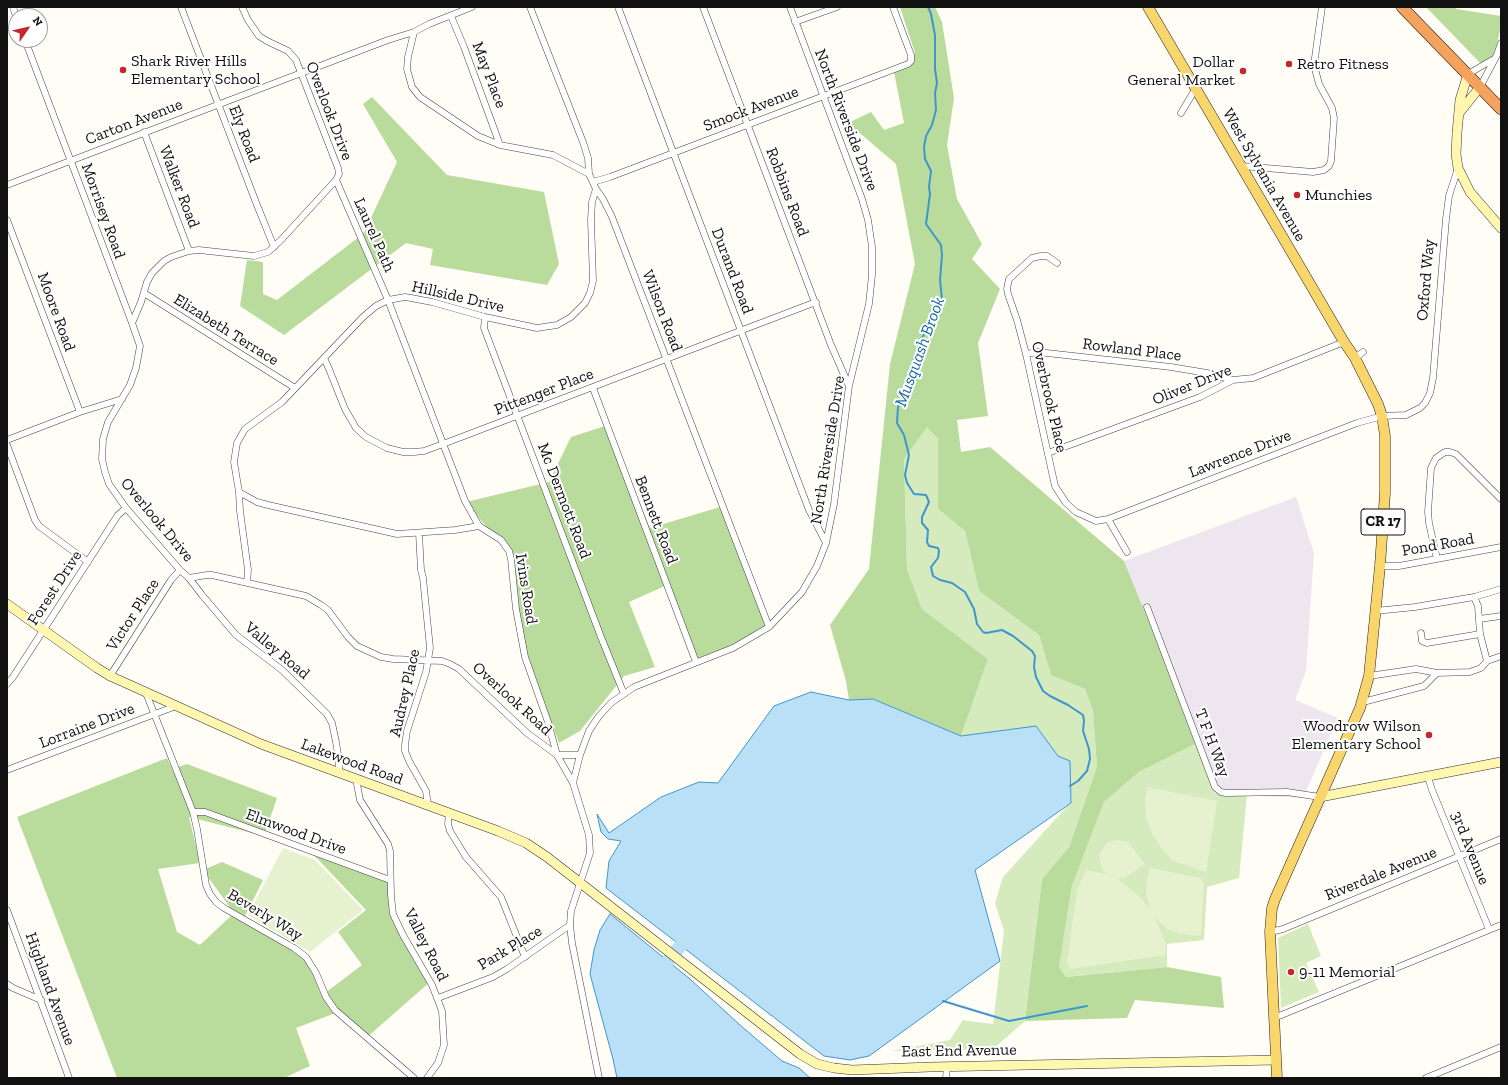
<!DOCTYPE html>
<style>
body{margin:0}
#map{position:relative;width:1508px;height:1085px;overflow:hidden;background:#fffdf5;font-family:"Zilla Slab",serif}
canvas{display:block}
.frame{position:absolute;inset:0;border:8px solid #111;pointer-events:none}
.north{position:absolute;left:8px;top:8px;width:40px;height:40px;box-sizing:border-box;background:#fff;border:1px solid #a0a0a0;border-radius:50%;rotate:56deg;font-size:11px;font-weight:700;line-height:16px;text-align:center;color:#111}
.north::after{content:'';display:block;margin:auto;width:14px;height:18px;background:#c4262e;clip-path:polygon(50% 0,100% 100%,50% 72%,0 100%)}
</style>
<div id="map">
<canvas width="1508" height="1085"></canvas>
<div class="frame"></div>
<div class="north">N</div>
</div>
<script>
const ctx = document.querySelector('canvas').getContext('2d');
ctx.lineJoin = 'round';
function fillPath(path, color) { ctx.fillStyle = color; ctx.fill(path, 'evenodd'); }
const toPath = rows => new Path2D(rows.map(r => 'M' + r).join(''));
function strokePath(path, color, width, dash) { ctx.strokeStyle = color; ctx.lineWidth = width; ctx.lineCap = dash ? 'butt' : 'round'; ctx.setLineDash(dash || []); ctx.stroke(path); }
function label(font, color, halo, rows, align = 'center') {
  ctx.font = font + ' "Zilla Slab",serif'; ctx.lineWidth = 4; ctx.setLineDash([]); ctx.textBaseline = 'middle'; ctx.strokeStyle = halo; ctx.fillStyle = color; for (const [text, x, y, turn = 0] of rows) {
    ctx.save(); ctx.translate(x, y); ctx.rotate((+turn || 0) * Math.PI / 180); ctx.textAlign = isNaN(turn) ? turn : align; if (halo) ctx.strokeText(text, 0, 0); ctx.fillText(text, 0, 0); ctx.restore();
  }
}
const industrial = toPath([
 [1296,497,1314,553,1306,671,1295,700,1338,718,1303,798,1215,794,1195,744,1153,632,1124,561]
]);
const green = toPath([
 [927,426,938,439,938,509,965,531,979,591,1039,635,1051,675,1085,689,1093,711,1097,767,1069,847,1042,879,1025,1021,993,1049,891,1051,950,1040,963,1020,993,1024,1004,931,995,903,1003,877,1071,802,1058,756,1036,726,961,736,988,659,922,609,907,569,904,459],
 [1195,744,1215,794,1247,795,1239,878,1207,887,1204,940,1167,944,1167,967,1066,977,1059,967,1072,886,1104,802,1139,772],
 [1308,924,1321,956,1306,963,1319,992,1281,1008,1278,938]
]);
const forest = toPath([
 [900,7,935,7,942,22,954,98,947,145,957,199,982,244,972,259,1000,289,978,343,988,416,957,420,961,452,990,447,1124,561,1153,632,1195,744,1139,772,1104,802,1072,886,1059,967,1066,977,1167,967,1221,977,1224,1008,1135,1000,1127,1018,1025,1021,1042,879,1069,847,1097,767,1093,711,1085,689,1051,675,1039,635,979,591,965,531,938,509,938,439,927,427,904,459,907,569,922,609,988,659,961,736,874,699,849,700,846,681,830,625,869,569,890,364,915,264,896,164,848,123,871,112,884,130,904,123,894,72,915,53],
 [1426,7,1456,7,1456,9,1501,16,1501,25,1494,59,1485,68],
 [372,97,447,175,544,192,559,264,547,285,430,265,433,249,406,243,284,335,240,306,247,260,263,262,263,294,277,300,364,233,397,162,363,104],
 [608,425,650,528,720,507,768,628,697,662,667,585,629,602,655,667,624,676,580,731,559,743,522,643,513,559,466,502,549,482,571,437],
 [167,758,172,769,187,764,277,798,264,836,189,817,200,863,158,869,177,932,200,945,234,913,203,870,222,862,263,880,244,918,307,958,325,993,362,965,338,932,366,910,310,851,390,880,395,920,430,982,366,1038,338,1012,296,1028,310,1066,284,1078,117,1078,17,817]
]);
const pitch = toPath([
 [1147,787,1217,801,1206,872,1173,861,1161,848,1152,834,1146,817,1145,802],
 [1116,840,1128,842,1145,864,1125,878,1117,879,1136,893,1152,911,1166,944,1165,955,1071,969,1067,963,1077,890,1086,870,1107,874,1102,869,1099,855,1103,848,1109,842],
 [283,848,315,860,363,910,310,952,248,915],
 [1150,868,1200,878,1204,883,1201,936,1180,934,1168,929,1157,920,1149,905,1146,892,1147,880]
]);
const water = toPath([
 [811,692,849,700,873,699,961,736,1036,726,1058,756,1070,761,1071,803,975,870,1000,961,869,1056,850,1060,824,1056,606,888,609,861,621,841,608,839,601,832,597,814,609,833,661,797,699,782,718,783,774,706,811,692],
 [610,914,690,979,740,1025,782,1061,799,1068,810,1078,617,1078,613,1059,590,974,594,950,600,930,610,914]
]);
const stream = toPath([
 [928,7,931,14,935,35,935,69,937,83,935,93,936,110,932,125,926,136,924,147,925,159,931,171,929,187,930,194,926,224,941,245,942,255,940,280,942,299,938,309,921,340,914,358,913,369,908,394,898,407,897,423,904,435,909,455,905,475,907,483,914,494,926,495,929,502,922,517,922,523,928,530,927,542,929,546,938,548,939,551,938,558,931,567,933,576,940,580,952,583,965,592,974,609,977,624,983,632,986,633,1002,630,1013,636,1032,651,1035,656,1034,667,1036,677,1043,691,1050,696,1068,705,1083,715,1084,721,1083,731,1089,749,1090,759,1087,771,1078,781,1070,786],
 [943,1001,1009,1021,1087,1006]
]);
const river = toPath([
 [660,977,668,961,691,933]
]);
const street = toPath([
 [13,7,16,16],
 [181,7,257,205,274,247],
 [242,7,248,20,259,36,267,41,288,51,296,60,338,168,339,174,336,180,281,240,268,252,254,256,199,250,189,251,171,257,164,261,152,273,147,282,141,302,132,323,140,346,136,368,130,385,108,422,103,439,102,459,105,472,109,484,126,508,180,570,189,578,207,575,212,575,306,596,321,605,328,610,348,637,357,646,381,657,393,659,442,661,450,664,459,669,527,733,557,755,580,755],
 [530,7,583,142,588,158,589,174,596,189,603,199,612,217,769,627],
 [618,7,809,510,826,543],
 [703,7,831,345,849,386],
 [451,16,464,47,500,145],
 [795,22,837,7],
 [414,32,408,57,407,69,412,87,420,97,478,136,500,145,553,155,589,174],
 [25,40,132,323],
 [1468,74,1494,59],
 [1480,87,1497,55,1501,43],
 [1181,113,1196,88],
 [144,132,189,251],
 [1242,166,1313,172,1324,170,1329,166,1331,161,1334,118,1332,108,1319,84,1314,65,1322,7],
 [336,180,388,300,465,501,479,526,501,540,509,551,511,559,516,609,525,657,548,722,557,755,573,783,589,835,590,853,571,911,570,925,572,943,599,1078],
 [593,182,610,177,908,64,911,61,911,55,893,7],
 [7,185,388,40,414,32,429,24,472,7],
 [7,220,80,412],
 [1057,263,1047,256,1041,256,1032,258,1009,279,1007,289,1008,294,1017,320,1026,354,1055,486,1066,503,1076,512,1096,521,1108,519,1357,423,1382,416,1406,415,1420,408,1425,403,1430,393,1433,378,1446,219,1449,196,1458,168],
 [144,293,295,388],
 [485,317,484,328,601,637,624,694],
 [1026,354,1038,352,1171,367,1207,373,1233,380],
 [324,358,329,369,345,409,356,428,366,437,387,448,403,452,414,452,424,451,443,444,816,302],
 [1355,358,1363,352],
 [593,388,696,662],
 [7,440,80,412,122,399],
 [7,445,35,520,39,526,88,562],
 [1048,453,1200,397,1233,380,1253,378,1344,342],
 [239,492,257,502,268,505,397,534,455,530,479,526],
 [1108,519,1127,552],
 [419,533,421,570,423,578,430,648,426,672,407,731,405,745,405,751,409,761,426,791,428,806],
 [1437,559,1429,523,1428,512,1431,468,1436,458,1445,452,1450,452,1456,454,1501,499],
 [1380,566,1399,566,1501,547],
 [189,578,202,595,236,635,282,670,327,714,332,723,336,742,339,761,339,773],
 [247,583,248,570,240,511,239,492,234,462,237,443,245,429,282,402,363,317,376,306,388,300,405,297,411,298,432,302,485,317,537,328,557,325,571,317,585,303,590,293,593,281,591,220,592,202,596,189],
 [1147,607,1215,787,1221,792,1226,793,1287,792,1320,797],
 [1375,611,1415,607,1474,597,1501,589],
 [1479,619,1501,616],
 [1421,633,1422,641,1427,643,1480,634],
 [1487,661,1501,656],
 [110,676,171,580,180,570],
 [1369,676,1416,669,1437,673,1470,672,1481,668,1487,661,1480,634,1478,606,1474,597],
 [7,684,13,677,118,515,126,508],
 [146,693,193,812,197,829,206,885,210,894,216,902,224,908,294,948,306,957,316,973,326,997,335,1010,414,1078],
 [1363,702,1424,686,1437,673],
 [7,770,176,706],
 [1428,777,1432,790,1489,929],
 [356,779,360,800,388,844,390,851,391,895,393,914,403,935,432,985,442,1011,444,1045,438,1063,427,1078],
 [573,783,580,755,589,731,599,716,611,703,634,687,733,648,769,627,802,592,817,566,826,543,834,504,849,386,869,304,872,275,872,247,868,220,862,199,790,7],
 [193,812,205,812,390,880],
 [449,813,448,824,450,831,466,857,501,897,525,957],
 [7,910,69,1078],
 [1270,932,1283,929,1501,839],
 [7,984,13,988,41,1000],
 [438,998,493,977,507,969,570,925],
 [1274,1018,1501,925],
 [946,1078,947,1066],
 [1426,1078,1501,1047]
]);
const secondary = toPath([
 [1468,74,1460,100,1457,133,1456,154,1458,168,1470,192,1501,228],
 [1460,112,1480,87],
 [7,604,97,668,110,676,261,744,498,831,526,843,547,857,800,1054,817,1064,834,1068,852,1070,930,1067,1276,1060],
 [1320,797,1501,762]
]);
const primary = toPath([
 [1148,7,1344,342,1355,358,1378,404,1382,416,1385,436,1385,493,1380,566,1369,676,1360,708,1275,899,1272,908,1270,932,1277,1078]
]);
const highway = toPath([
 [1402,7,1501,109]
]);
const markers = [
 [1289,64,4,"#c4262e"],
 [123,70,4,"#c4262e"],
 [1243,71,4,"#c4262e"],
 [1297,195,4,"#c4262e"],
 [1429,735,4,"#c4262e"],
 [1291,972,4,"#c4262e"]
];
const shields = [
 [1383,522,44]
];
const shieldNames = [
 ["CR 17",1383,522]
];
const poiNames = [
 ["Shark River Hills",131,61],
 ["Elementary School",131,79],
 ["Dollar",1235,62,"right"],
 ["General Market",1235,80,"right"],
 ["Retro Fitness",1297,64],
 ["Munchies",1305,195],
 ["Woodrow Wilson",1421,726,"right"],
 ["Elementary School",1421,744,"right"],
 ["9-11 Memorial",1299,972]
];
const streetNames = [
 ["May Place",489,75,69],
 ["Smock Avenue",751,109,-21],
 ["Overlook Drive",329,111,69],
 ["North Riverside Drive",846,120,69],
 ["Carton Avenue",134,122,-21],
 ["Ely Road",244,134,69],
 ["West Sylvania Avenue",1264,175,60],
 ["Walker Road",179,187,69],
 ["Robbins Road",787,192,69],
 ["Morrisey Road",103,211,70],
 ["Laurel Path",374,235,66],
 ["Durand Road",732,271,69],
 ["Oxford Way",1426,280,-85],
 ["Hillside Drive",458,297,13],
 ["Wilson Road",662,311,69],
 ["Moore Road",56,312,70],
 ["Elizabeth Terrace",226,330,32],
 ["Rowland Place",1132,350,7],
 ["Oliver Drive",1192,385,-22],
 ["Pittenger Place",544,392,-21],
 ["Overbrook Place",1049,397,77],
 ["North Riverside Drive",828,450,-81],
 ["Lawrence Drive",1240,454,-21],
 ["Mc Dermott Road",564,501,69],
 ["Overlook Drive",157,520,50],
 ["Bennett Road",656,520,69],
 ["Pond Road",1438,545,-10],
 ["Forest Drive",55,588,-57],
 ["Ivins Road",526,589,81],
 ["Victor Place",133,615,-57],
 ["Valley Road",277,651,40],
 ["Audrey Place",405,693,-77],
 ["Overlook Road",512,699,42],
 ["Lorraine Drive",87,726,-21],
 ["T F H Way",1212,743,69],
 ["Lakewood Road",352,762,20],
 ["Elmwood Drive",296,832,20],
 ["3rd Avenue",1470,848,68],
 ["Riverdale Avenue",1381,874,-22],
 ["Beverly Way",265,915,31],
 ["Valley Road",426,945,63],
 ["Park Place",510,948,-31],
 ["Highland Avenue",50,989,70],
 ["East End Avenue",959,1051,-1]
];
const waterNames = [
 ["Musquash Brook",920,352,-70]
];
fillPath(industrial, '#eee6ef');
fillPath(green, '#d5ebbd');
fillPath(forest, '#b9dc9c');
fillPath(pitch, '#e6f2cf');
fillPath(water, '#b9e0f7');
strokePath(water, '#3f96cf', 1);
strokePath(stream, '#3f96cf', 2);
strokePath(river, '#b9e0f7', 13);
strokePath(street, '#444', 7);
strokePath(secondary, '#333', 10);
strokePath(primary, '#222', 11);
strokePath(highway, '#222', 12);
strokePath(street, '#fff', 6);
strokePath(secondary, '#fff6b0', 9);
strokePath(primary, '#f9d66b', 10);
strokePath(highway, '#f5a25d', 11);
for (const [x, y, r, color] of markers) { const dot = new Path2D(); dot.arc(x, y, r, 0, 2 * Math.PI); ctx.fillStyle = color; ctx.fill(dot); strokePath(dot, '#fff', 1.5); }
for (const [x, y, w] of shields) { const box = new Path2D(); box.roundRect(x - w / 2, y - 13, w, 26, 3); ctx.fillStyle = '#fff'; ctx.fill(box); strokePath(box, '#111', 1); }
label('bold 15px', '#111', null, shieldNames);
label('16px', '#111', '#fff', poiNames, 'left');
label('16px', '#111', '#fff', streetNames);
label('italic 17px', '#1768a6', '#fff', waterNames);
</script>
